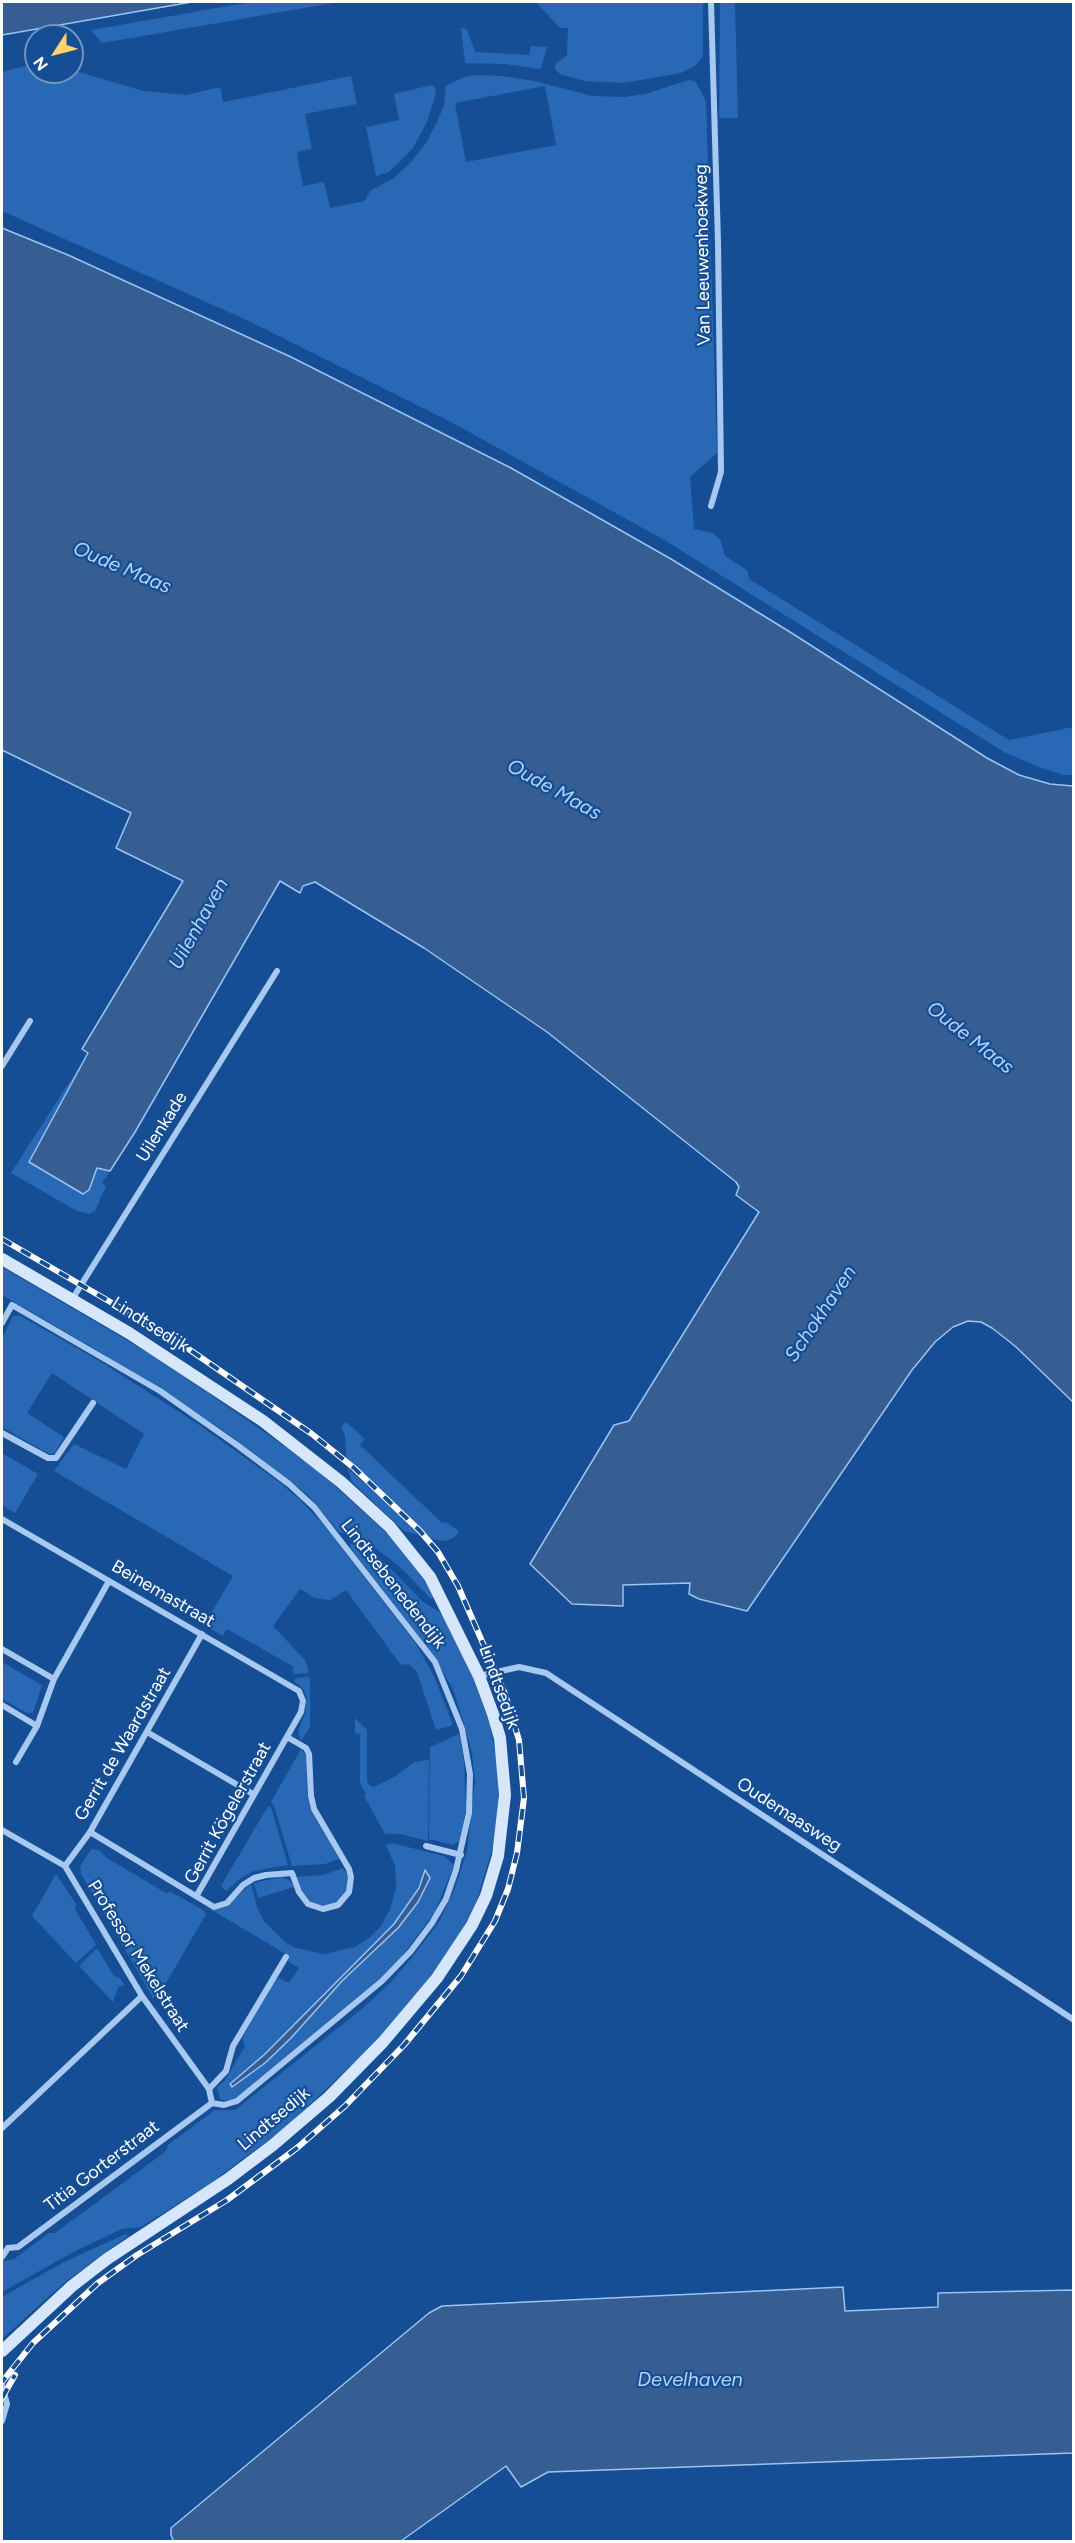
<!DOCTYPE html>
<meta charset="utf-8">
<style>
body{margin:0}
#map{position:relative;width:1075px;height:2543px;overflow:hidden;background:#164e95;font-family:Figtree,sans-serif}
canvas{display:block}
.frame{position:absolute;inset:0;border:3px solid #fff;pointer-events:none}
.north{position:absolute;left:24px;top:24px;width:60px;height:60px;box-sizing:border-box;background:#164e95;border:2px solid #7395bf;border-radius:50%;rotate:234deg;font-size:16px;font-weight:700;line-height:24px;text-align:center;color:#fff}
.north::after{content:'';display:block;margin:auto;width:21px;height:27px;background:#ffd367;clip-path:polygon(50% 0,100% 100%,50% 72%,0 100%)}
</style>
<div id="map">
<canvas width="1075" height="2543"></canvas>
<div class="frame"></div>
<div class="north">N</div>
</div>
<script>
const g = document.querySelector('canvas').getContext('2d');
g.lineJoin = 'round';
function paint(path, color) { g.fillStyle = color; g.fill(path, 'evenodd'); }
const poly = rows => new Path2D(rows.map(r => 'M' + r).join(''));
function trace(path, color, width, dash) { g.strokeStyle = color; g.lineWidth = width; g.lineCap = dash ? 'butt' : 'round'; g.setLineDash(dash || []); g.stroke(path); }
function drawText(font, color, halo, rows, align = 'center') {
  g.font = font + ' Figtree,sans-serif'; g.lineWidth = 4.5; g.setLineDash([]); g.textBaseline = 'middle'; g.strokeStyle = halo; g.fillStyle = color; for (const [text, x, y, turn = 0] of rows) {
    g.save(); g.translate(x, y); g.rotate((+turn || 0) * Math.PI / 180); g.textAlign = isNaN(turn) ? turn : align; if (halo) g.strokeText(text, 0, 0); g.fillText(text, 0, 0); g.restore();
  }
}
const green = poly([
 [251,2,339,2,102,43,91,30],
 [536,2,703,2,703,56,695,66,681,73,624,83,584,81,560,74,555,69,555,64,567,55,568,28,560,28],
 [720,2,735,2,738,118,719,118],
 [461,28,467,29,475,52,529,55,531,46,547,47,541,69,505,64,465,63],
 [36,63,36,72,72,72,72,70,143,91,187,95,220,87,223,102,351,76,357,104,305,114,312,149,299,151,297,154,303,186,324,182,330,208,365,201,370,191,394,178,411,162,426,143,436,124,444,106,446,86,464,77,477,75,502,76,534,81,592,96,625,97,645,94,689,80,695,81,706,101,717,453,690,477,694,529,713,533,720,539,725,556,747,570,749,579,1009,740,1073,727,1073,775,1064,775,1039,767,1004,752,666,541,453,423,251,322,2,211,2,72],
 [545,86,556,145,466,162,455,103],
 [432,85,436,89,434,101,426,124,413,148,389,172,376,176,366,127,399,120,394,94],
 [88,1053,29,1162,83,1194,89,1190,97,1168,110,1171,102,1183,106,1186,95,1211,89,1214,77,1211,11,1173],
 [2,1267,155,1357,269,1435,323,1475,392,1538,426,1582,434,1597,432,1599,429,1597,398,1565,375,1548,359,1539,339,1532,308,1495,223,1430,95,1349,2,1295],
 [19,1315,101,1362,201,1426,279,1482,300,1500,323,1524,416,1644,435,1678,453,1725,436,1730,417,1672,410,1665,400,1664,346,1590,330,1600,315,1598,300,1589,273,1626,304,1659,308,1667,308,1673,296,1674,292,1672,294,1667,227,1629,223,1636,204,1625,233,1576,54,1471,74,1444,126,1469,144,1434,52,1373,27,1413,64,1437,55,1453,49,1454,2,1427,2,1339,13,1316],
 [346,1422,365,1439,360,1445,442,1523,445,1522,459,1531,454,1538,444,1541,431,1539,346,1457,345,1435,341,1427],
 [2,1453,38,1474,15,1513,2,1505],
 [347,1468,379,1496,419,1535,404,1531,352,1482],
 [351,1543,380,1558,422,1601,441,1613,473,1676,490,1725,497,1764,499,1810,493,1846,474,1910,434,1973,381,2037,285,2128,209,2184,141,2227,122,2229,75,2251,2,2292,3,2261,14,2259,49,2233,55,2233,165,2152,169,2144,215,2110,235,2110,363,2008,391,1982,414,1955,439,1922,455,1888,467,1851,475,1781,472,1753,463,1721,453,1689,433,1655,350,1547],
 [2,1662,42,1685,33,1713,27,1713,2,1699],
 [308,1677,310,1678,310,1727,301,1741,298,1731,305,1714,307,1699,304,1690,294,1681,296,1678],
 [355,1718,367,1730,367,1781,369,1785,374,1787,396,1776,414,1762,429,1760,428,1841,400,1834,385,1834,364,1796,366,1794,360,1783,360,1734,355,1733],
 [459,1734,464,1761,466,1808,461,1840,453,1845,429,1839,430,1747],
 [301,1749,306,1755,307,1794,310,1808,339,1859,325,1864,292,1866,274,1806,271,1802],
 [268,1806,271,1807,288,1865,254,1871,241,1878,226,1891,221,1886],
 [392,1843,444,1856,454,1865,435,1912,402,1956,383,1976,235,2099,225,2101,220,2099,217,2087,224,2082,245,2046,242,2038,276,1979,279,1978,289,1983,299,1968,288,1961,289,1956,210,1909,225,1907,251,1884,257,1907,264,1921,285,1942,296,1948,324,1954,355,1947,370,1937,381,1926,390,1909,396,1888,395,1866,386,1845],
 [426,1871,430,1878,418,1902,398,1928,342,1981,265,2063,232,2087,230,2084,265,2054,394,1924,411,1901],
 [91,1849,99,1850,107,1858,166,1893,171,1892,203,1910,206,1914,161,1992,153,1998,81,1874,80,1867],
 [343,1868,348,1876,348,1887,338,1901,330,1905,323,1906,311,1902,303,1893,296,1877,323,1875],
 [56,1874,76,1904,75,1909,96,1945,76,1963,32,1916],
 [282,1877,290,1881,294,1887,258,1898,254,1883],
 [97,1948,114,1976,120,1978,125,1986,119,1986,113,2002,79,1966],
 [126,2234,128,2236,65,2282,2,2339,2,2297,64,2262]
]);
const water = poly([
 [2,2,192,2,2,35,2,2],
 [2,228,68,255,291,357,511,468,671,559,790,632,987,758,1019,775,1050,784,1073,786,1073,1402,1015,1346,992,1328,981,1322,968,1321,953,1327,935,1342,912,1370,747,1611,699,1599,689,1594,690,1583,623,1585,623,1606,572,1604,530,1564,614,1425,629,1421,759,1212,736,1195,739,1187,736,1182,547,1032,424,948,315,882,303,886,300,893,280,881,135,1132,110,1171,97,1168,89,1190,83,1194,29,1162,88,1053,82,1049,183,881,116,848,131,813,2,750,2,228],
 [425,1870,430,1878,418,1902,398,1928,342,1981,291,2038,265,2063,232,2087,230,2084,265,2054,394,1924,419,1888,425,1870],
 [843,2287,845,2311,938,2307,938,2293,1073,2290,1073,2453,548,2472,521,2487,506,2466,401,2541,174,2542,171,2535,171,2528,429,2313,442,2306,843,2287]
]);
const minor = poly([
 [711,2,718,242,721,472,711,506],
 [2,1066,30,1021],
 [73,1298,277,971],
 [2,1323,12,1305,160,1391,237,1445,289,1484,314,1507,435,1662,462,1729,470,1774,469,1813,456,1870,446,1899,432,1923,411,1951,382,1981,237,2101,224,2105,212,2103],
 [2,1433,48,1458,56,1458,93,1403],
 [2,1519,299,1691,303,1701,301,1712,197,1895],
 [2,1649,54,1679],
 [479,1676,519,1667,546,1673,1074,2020],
 [2,1705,37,1726],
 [147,1732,253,1794],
 [16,1762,37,1726,54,1679,109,1581],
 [2,1830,65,1866],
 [90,1832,214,1907,227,1903,243,1885,254,1878,266,1875,292,1873,299,1892,308,1904,323,1909,338,1905,349,1892,351,1877,349,1869,314,1809,311,1796,309,1754,306,1748,287,1737],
 [426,1846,461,1855],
 [65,1866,142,1996,209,2089,212,2103],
 [65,1866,90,1832,202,1634],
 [209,2089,226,2071,233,2046,286,1957],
 [2,2128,142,1996],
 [8,2248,18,2247,212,2103],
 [2,2257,8,2248],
 [2,2385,7,2404,2,2421]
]);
const secondary = poly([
 [2,1259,129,1333,263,1421,341,1482,390,1527,430,1577,479,1676,493,1714,500,1738,505,1795,498,1856,486,1896,472,1925,437,1978,383,2042,329,2097,273,2145,228,2179,107,2259,72,2286,2,2351]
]);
const rail = poly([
 [2,1239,174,1339,312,1434,354,1468,420,1531,438,1552,458,1586,505,1694,519,1740,524,1798,517,1853,508,1889,495,1921,461,1976,404,2045,345,2106,297,2148,227,2200,137,2255,98,2283,33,2343,2,2382],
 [2,2398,15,2375]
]);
const streetNames = [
 ["Van Leeuwenhoekweg",703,255,-91],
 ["Uilenkade",162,1127,-58],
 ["Lindtsedijk",150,1325,32],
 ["Lindtsebenedendijk",393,1584,52],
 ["Beinemastraat",163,1594,30],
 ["Lindtsedijk",499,1687,70],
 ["Gerrit de Waardstraat",123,1744,-60],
 ["Gerrit Kögelerstraat",228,1813,-61],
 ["Oudemaasweg",789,1815,33],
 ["Professor Mekelstraat",138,1956,58],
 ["Lindtsedijk",274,2119,-40],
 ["Titia Gorterstraat",102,2166,-37]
];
const waterNames = [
 ["Oude Maas",122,568,23],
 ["Oude Maas",554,790,29],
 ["Uilenhaven",199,924,-61],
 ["Oude Maas",970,1038,38],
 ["Schokhaven",821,1314,-56],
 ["Develhaven",690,2380]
];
paint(green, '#2968b4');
paint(water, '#365e92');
trace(water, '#9ac4f4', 1.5);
trace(minor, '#a7c9f1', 6);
trace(secondary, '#d6e6fc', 12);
trace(rail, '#fff', 6);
trace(rail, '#164e95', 4, [11]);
drawText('18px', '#fff', '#164e95', streetNames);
drawText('italic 20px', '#b3d3f8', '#164e95', waterNames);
</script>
